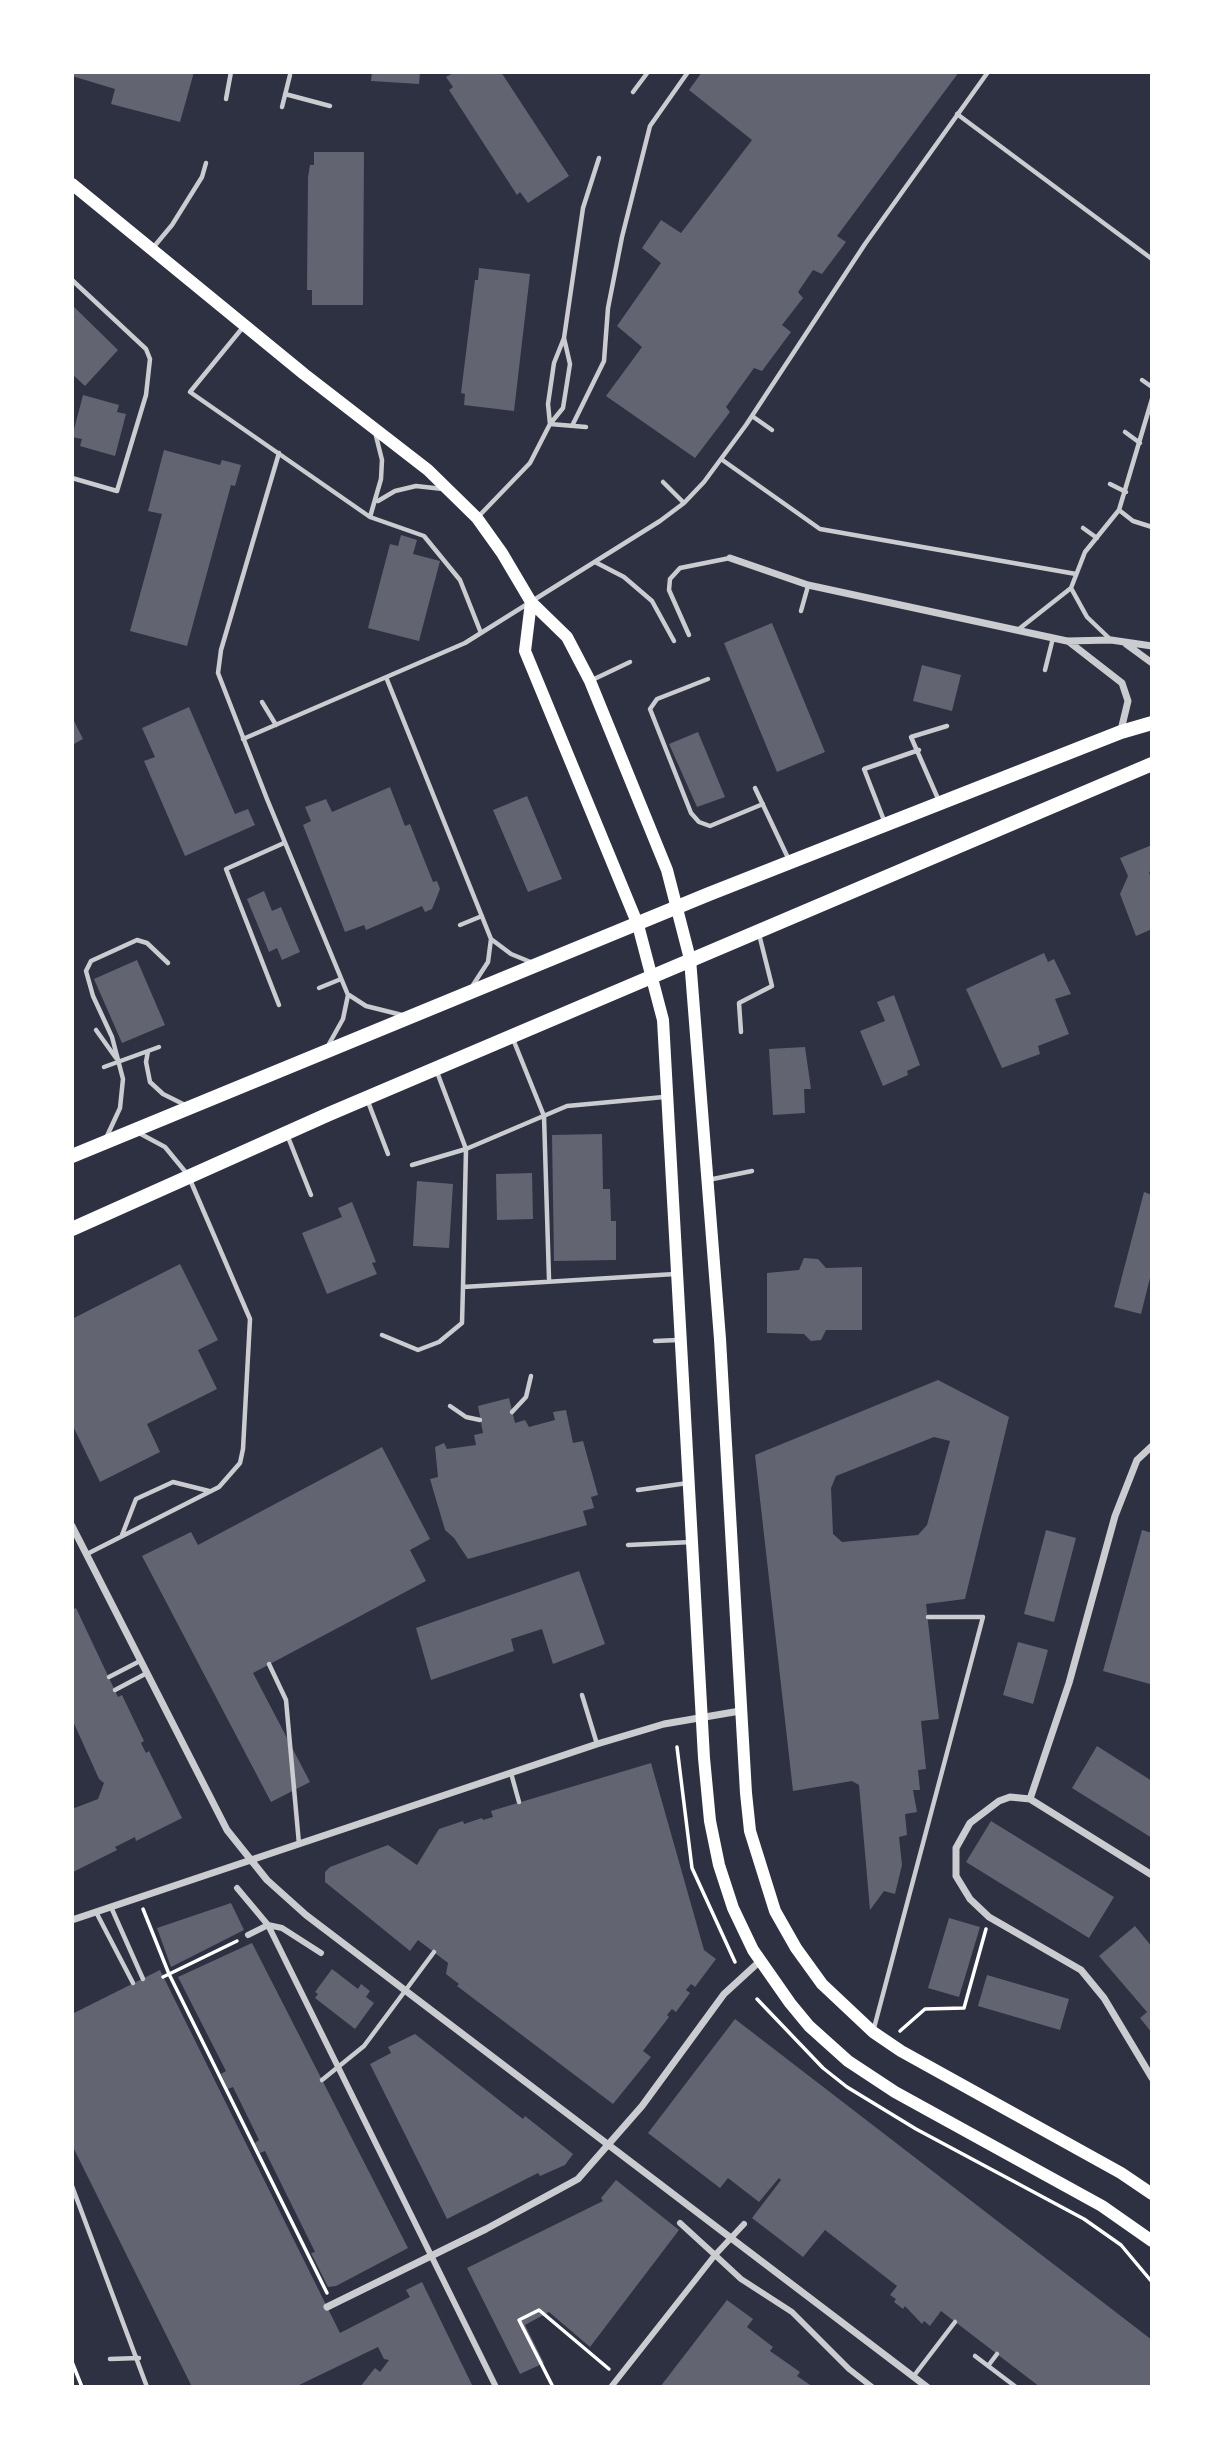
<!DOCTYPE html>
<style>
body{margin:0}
#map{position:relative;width:1224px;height:2459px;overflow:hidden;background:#2d3142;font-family:Figtree,sans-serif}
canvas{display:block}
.frame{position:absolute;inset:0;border:74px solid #fff;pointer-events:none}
</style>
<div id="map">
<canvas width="1224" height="2459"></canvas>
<div class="frame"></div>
</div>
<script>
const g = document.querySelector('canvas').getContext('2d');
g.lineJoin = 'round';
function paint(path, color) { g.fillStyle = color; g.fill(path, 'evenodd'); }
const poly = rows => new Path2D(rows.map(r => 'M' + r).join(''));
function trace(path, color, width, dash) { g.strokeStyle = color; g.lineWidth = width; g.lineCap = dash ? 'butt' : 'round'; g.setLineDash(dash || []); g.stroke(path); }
const building = poly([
 [72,72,194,72,180,122,111,104,115,89,72,76],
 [372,72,420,72,419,84,371,81],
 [455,72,501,72,569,176,528,203,520,192,517,195,449,90,453,87,446,77],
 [702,72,959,72,837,236,846,242,822,274,813,270,798,292,803,298,782,325,791,332,762,371,754,368,726,407,730,412,695,458,606,396,642,347,617,326,661,263,642,248,661,220,681,233,752,140,689,90],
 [314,152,364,152,363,305,312,305,312,290,307,290,308,177,310,165,314,165],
 [479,268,530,274,514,411,464,405,465,394,461,393,475,280,478,280],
 [72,305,118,350,85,386,72,374],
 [83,395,119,405,117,412,126,414,115,456,80,446,82,439,72,437],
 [164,450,220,465,222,460,241,465,235,486,231,485,187,646,130,631,162,514,148,511],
 [401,535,417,540,413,554,440,561,419,641,368,628,390,544,398,546],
 [772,623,825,752,777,772,724,643],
 [922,665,961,675,952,711,913,701],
 [189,707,235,814,248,809,255,825,185,856,144,761,155,757,142,728],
 [72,717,83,739,72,745],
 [698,732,725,797,697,807,669,744],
 [390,787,405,826,410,824,433,882,437,881,440,889,432,909,425,912,422,906,366,930,364,925,345,932,303,825,311,821,305,807,326,799,332,812],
 [527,796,562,879,528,892,493,810],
 [1152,845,1152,871,1149,872,1152,881,1152,929,1136,936,1120,894,1128,876,1120,858],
 [264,891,272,911,281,907,300,952,282,960,277,948,269,952,247,899],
 [1044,953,1048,962,1054,959,1071,994,1055,999,1069,1034,1038,1046,1040,1054,1002,1068,966,989],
 [137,960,165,1025,122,1043,94,979],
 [894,995,920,1065,907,1071,908,1075,883,1086,860,1031,885,1021,877,1002],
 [805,1047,811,1089,804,1089,805,1113,773,1115,769,1049],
 [602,1134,603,1189,610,1189,611,1221,616,1221,616,1260,554,1261,552,1135],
 [532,1173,533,1219,497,1220,496,1174],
 [417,1181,453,1184,449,1248,413,1246],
 [1144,1192,1152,1195,1152,1270,1141,1314,1114,1307],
 [352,1202,376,1262,372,1263,377,1274,327,1294,302,1233,342,1217,338,1208],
 [804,1258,818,1259,826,1268,862,1267,862,1330,826,1330,821,1340,811,1341,804,1334,767,1333,767,1273,799,1270],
 [180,1264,218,1340,198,1350,217,1389,147,1424,160,1452,100,1482,72,1424,72,1319],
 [938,1380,1009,1417,965,1599,926,1604,939,1719,921,1721,926,1769,918,1770,920,1790,913,1790,917,1812,905,1814,907,1835,899,1837,902,1865,895,1894,884,1891,870,1910,859,1785,852,1781,793,1791,755,1455],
 [934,1437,950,1441,927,1525,918,1535,842,1542,833,1534,831,1488,836,1476],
 [509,1398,515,1423,525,1420,529,1427,555,1420,553,1412,566,1410,573,1443,583,1441,598,1495,591,1497,594,1508,583,1511,587,1525,468,1559,454,1538,445,1530,430,1479,438,1477,435,1447,444,1443,447,1449,476,1445,474,1435,483,1433,478,1406],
 [382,1447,430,1539,410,1550,426,1581,253,1673,310,1782,271,1802,142,1556,191,1532,198,1545],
 [1046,1530,1076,1538,1054,1622,1024,1614],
 [1142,1530,1152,1533,1152,1674,1150,1684,1103,1671],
 [579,1571,605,1644,553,1664,542,1629,511,1639,514,1651,431,1680,416,1628],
 [76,1608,118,1697,122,1695,144,1741,141,1743,146,1753,149,1751,182,1818,136,1841,135,1837,115,1847,117,1850,73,1872,72,1809,98,1799,104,1783,99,1779,72,1719,72,1610],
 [1018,1642,1048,1650,1033,1704,1003,1695],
 [1097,1746,1152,1781,1152,1838,1072,1788],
 [651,1763,704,1950,716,1959,695,1987,691,1984,686,1990,690,1993,676,2012,672,2009,667,2015,669,2017,643,2051,651,2057,613,2104,457,1986,459,1984,446,1974,448,1963,418,1940,410,1951,325,1882,325,1872,330,1867,388,1845,417,1865,439,1829,463,1821,464,1824,482,1818,483,1820,493,1817,491,1811],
 [991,1821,1114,1897,1089,1938,966,1862],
 [231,1903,244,1930,171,1967,157,1928],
 [949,1918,980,1927,959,1997,928,1988],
 [1135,1926,1152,1947,1152,2033,1140,2018,1147,2012,1099,1956],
 [252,1943,408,2248,336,2286,328,2287,311,2253,315,2252,265,2151,260,2153,255,2143,259,2140,233,2087,228,2089,221,2074,226,2071,178,1977],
 [332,1969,358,1989,361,1984,370,1991,366,1997,374,2003,355,2029,315,1998,318,1994,315,1992],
 [160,1970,340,2333,410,2297,406,2290,422,2282,473,2387,360,2387,375,2368,380,2372,389,2360,384,2359,378,2347,295,2387,192,2387,72,2145,72,2014],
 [987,1975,1069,1999,1060,2030,978,2006],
 [735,2019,1152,2340,1152,2387,1040,2387,941,2311,930,2326,924,2321,922,2324,905,2306,903,2309,894,2302,896,2299,890,2295,897,2286,825,2230,803,2257,752,2218,781,2180,779,2178,759,2202,728,2178,720,2188,648,2133],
 [415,2034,523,2119,525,2116,573,2154,565,2165,540,2176,538,2173,447,2219,370,2064,391,2053,388,2047],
 [616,2180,679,2230,590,2347,549,2312,525,2325,544,2363,520,2374,467,2268,603,2201,601,2198],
 [727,2300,753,2319,747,2327,773,2347,770,2351,800,2372,797,2376,813,2387,660,2387]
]);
const path = poly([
 [677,1747,692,1868,735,1962],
 [143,1909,169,1974,327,2293],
 [163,1977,237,1941],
 [757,1999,823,2068,847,2087,916,2129,1084,2219,1121,2245,1152,2282],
 [900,2031,925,2009,964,2008,986,1929],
 [72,2362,82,2387],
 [553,2387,519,2320,539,2310,609,2369]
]);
const service = poly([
 [633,92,648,72],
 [285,94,330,106],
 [226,99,231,72],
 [282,107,290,75],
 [957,114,1152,259],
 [152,249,172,225,202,177,206,163],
 [72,280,146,349,150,359,146,395,117,491,72,478],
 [244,326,190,392,370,517,424,536,460,580,481,633],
 [1142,380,1152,387],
 [752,416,772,430],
 [550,424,548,404,554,363,564,338,583,208,599,158],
 [550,424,586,427],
 [572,426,604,361,608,308,622,237,650,126,688,72],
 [1125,432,1140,443],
 [279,453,221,650,218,673,267,799,348,995,343,1019,329,1044],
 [721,459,820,529,1076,574],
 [663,482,684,503],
 [1110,484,1126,492],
 [378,501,395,491,416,486,443,489],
 [1119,510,1133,521,1152,527],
 [370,517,381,479,382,460,376,436],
 [477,518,530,463,550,424,563,408,570,364,564,338],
 [1083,528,1097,538],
 [595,562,624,577,652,601,674,641],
 [1071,588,1087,617,1111,640],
 [801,611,808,586],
 [1019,629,1071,588,1085,552,1119,510,1152,399],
 [689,635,669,590,670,579,680,568,730,558],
 [1045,670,1053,638],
 [386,677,491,939,511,954,533,963],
 [708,679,657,699,650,709,691,813,699,822,710,826,763,804],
 [590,681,630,662],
 [262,702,276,725],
 [243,739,465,643,660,521,684,503,704,482,746,425,865,244,988,72],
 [755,788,789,860],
 [939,801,911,737,947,726],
 [885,823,864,769,919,750],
 [460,925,482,916],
 [473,985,488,962,491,939],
 [319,988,341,979],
 [349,995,366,1006,402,1015],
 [279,1005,226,869,284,843],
 [96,1030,116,1058],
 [741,1032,739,1003,772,986,759,934],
 [513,1039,544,1116,549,1279],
 [148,1051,146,1062,150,1082,163,1094,185,1105],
 [104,1067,159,1047],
 [437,1072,466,1149,463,1287,675,1274],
 [367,1099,388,1154],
 [107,1136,120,1108,123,1079,112,1037,93,996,86,971,91,961,137,940,147,943,168,963],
 [288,1137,311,1195],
 [412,1165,466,1149,567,1106,664,1097],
 [708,1180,752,1171],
 [382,1335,418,1350,439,1342,462,1323,463,1287],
 [655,1341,678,1340],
 [450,1406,466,1417,480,1420],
 [512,1412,526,1397,531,1376],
 [638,1490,688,1483],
 [122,1535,136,1499,173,1482,209,1491],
 [628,1545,692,1542],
 [87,1554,219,1487,240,1463,243,1449,250,1319,188,1175,165,1147,139,1133],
 [269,1664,286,1700,299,1844],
 [109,1677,140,1661],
 [115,1690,147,1673],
 [582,1695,597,1744],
 [511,1773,519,1802],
 [111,1907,143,1979],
 [96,1912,133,1983],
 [874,2028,983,1617,928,1617],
 [322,2080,364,2046,434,1952],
 [72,2186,147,2387],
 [975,2356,1016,2387],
 [110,2359,139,2358],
 [988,2366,997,2354],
 [913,2377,955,2322]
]);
const pedestrian = poly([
 [237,1888,268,1925,282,1928,321,1953],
 [248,1935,268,1925,496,2387],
 [680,2223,715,2255,744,2224],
 [611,2387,715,2255,741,2279,792,2312,849,2369,872,2387]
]);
const minor = poly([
 [730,558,808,585,1067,641,1111,640,1152,646],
 [1068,641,1122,683,1128,701,1121,730],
 [1126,644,1152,663],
 [1152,1446,1137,1460,1115,1516,1069,1683,1030,1799,1152,1875],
 [72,1526,227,1830,267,1880,306,1915,927,2387],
 [1030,1799,1010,1797,999,1801,970,1823,956,1848,956,1876,970,1899,989,1917,1081,1970,1104,1998,1152,2078],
 [72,1920,597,1744,664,1724,740,1711],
 [327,2307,486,2229,578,2179,642,2106,724,1994,760,1961]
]);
const secondary = poly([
 [72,184,304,374,428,470,477,518,502,553,531,602,567,637,590,681,667,870,690,959,720,1339,746,1793,750,1831,775,1911,796,1948,822,1984,873,2032,901,2051,1121,2173,1152,2194],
 [531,602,525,651,638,925,663,1020,704,1758,710,1821,719,1865,733,1908,753,1950,790,2003,809,2026,848,2061,895,2092,1102,2206,1152,2241]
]);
const primary = poly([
 [72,1156,709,894,1121,732,1152,723],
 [72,1229,329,1114,1152,764]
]);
paint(building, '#626471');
trace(path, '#fff', 3.5);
trace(service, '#caccd0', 4.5);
trace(pedestrian, '#caccd0', 6);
trace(minor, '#caccd0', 7);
trace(secondary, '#fff', 12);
trace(primary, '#fff', 14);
</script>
